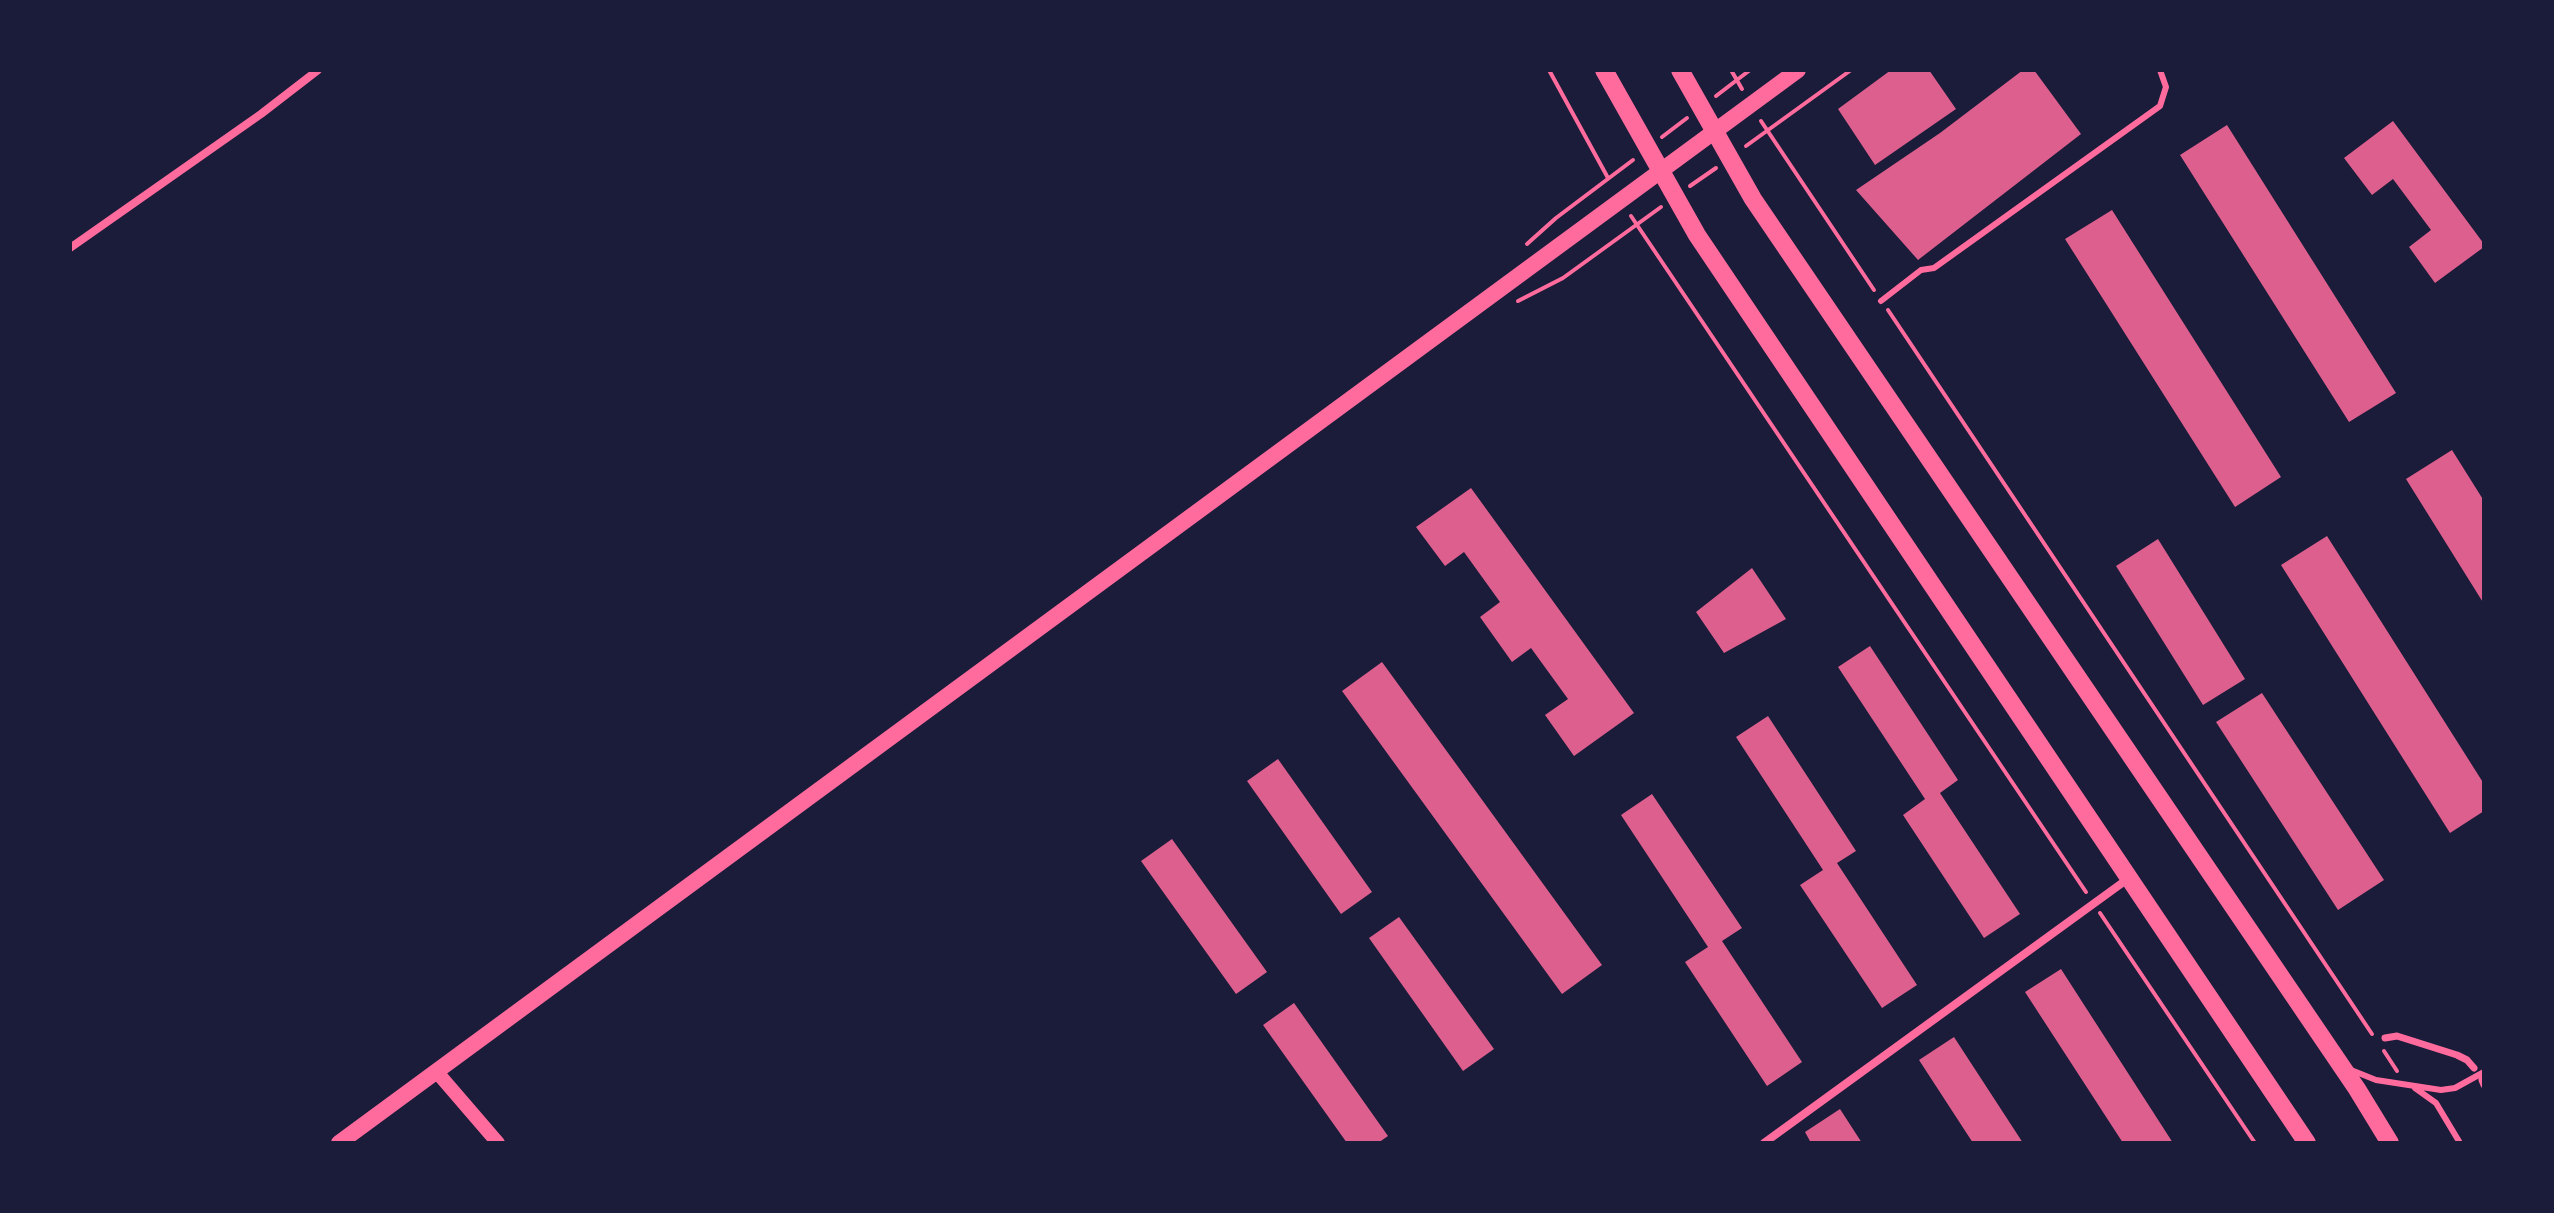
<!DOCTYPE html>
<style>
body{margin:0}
#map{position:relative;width:2554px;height:1213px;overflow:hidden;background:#1b1b3a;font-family:Roboto,sans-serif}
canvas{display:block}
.frame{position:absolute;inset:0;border:72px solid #1b1b3a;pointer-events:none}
</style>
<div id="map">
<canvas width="2554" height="1213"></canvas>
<div class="frame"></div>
</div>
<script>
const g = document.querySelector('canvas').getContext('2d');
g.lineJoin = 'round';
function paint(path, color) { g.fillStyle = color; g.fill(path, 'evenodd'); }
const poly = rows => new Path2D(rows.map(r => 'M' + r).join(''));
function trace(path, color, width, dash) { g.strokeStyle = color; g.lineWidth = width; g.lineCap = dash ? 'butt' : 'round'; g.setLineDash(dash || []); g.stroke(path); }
const building = poly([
 [1891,70,1929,70,1956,109,1875,165,1838,109],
 [2023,70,2034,70,2081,134,1918,260,1856,190,1940,133],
 [2393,121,2484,244,2484,247,2435,283,2409,247,2431,230,2393,179,2372,195,2344,158],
 [2227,125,2396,393,2349,422,2180,155],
 [2112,210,2281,477,2235,507,2065,239],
 [2452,450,2484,501,2484,604,2406,479],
 [1471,488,1634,713,1574,756,1545,715,1568,699,1531,648,1512,662,1480,617,1500,602,1464,552,1445,566,1416,527],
 [2327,536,2484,784,2484,811,2450,833,2281,565],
 [2158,539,2245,679,2203,705,2116,566],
 [1752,568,1786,619,1724,653,1696,612],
 [1870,646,1958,780,1940,793,2020,914,1984,938,1903,815,1925,799,1838,667],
 [1382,662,1602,965,1562,994,1342,691],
 [2262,693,2384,880,2338,910,2216,722],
 [1768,716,1856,851,1837,863,1917,985,1882,1008,1800,885,1823,870,1736,737],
 [1278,759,1372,892,1341,914,1247,781],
 [1652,794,1742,928,1722,941,1802,1062,1767,1086,1685,962,1708,947,1621,815],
 [1172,839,1267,972,1236,994,1141,861],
 [1399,917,1494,1049,1463,1071,1369,938],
 [2061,969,2173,1143,2123,1143,2025,992],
 [1294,1003,1388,1136,1378,1143,1347,1143,1263,1025],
 [1954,1037,2023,1143,1973,1143,1919,1060],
 [1840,1109,1862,1143,1811,1143,1805,1132]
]);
const path = poly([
 [1549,70,1608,178],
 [1731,70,1742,89],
 [1716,96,1750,70],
 [1761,121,1874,290],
 [1662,137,1687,118],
 [1746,146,1851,70],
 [1690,186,1716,168],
 [1631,216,2086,892],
 [1527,244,1556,218,1633,160],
 [1518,301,1563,278,1661,207],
 [1888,310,2372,1034],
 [2100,913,2255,1143],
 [2384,1051,2397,1071]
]);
const service = poly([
 [1881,301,1921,270,1934,268,2160,106,2166,87,2160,70],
 [2351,1070,2376,1080,2441,1090,2455,1088,2484,1072],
 [2415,1088,2436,1103,2460,1143]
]);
const pedestrian = poly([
 [2385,1038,2397,1036,2457,1055,2467,1060,2474,1068],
 [2482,1080,2484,1085]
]);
const minor = poly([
 [70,248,261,114,318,70],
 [1764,1143,2129,878]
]);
const tertiary = poly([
 [436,1071,498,1143]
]);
const secondary = poly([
 [339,1143,1798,70]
]);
const primary = poly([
 [1604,70,1697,235,2307,1143],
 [1680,70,1753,199,2357,1089,2390,1143]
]);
paint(building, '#dd5f8e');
trace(path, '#ff6b9d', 4);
trace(service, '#ff6b9d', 6);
trace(pedestrian, '#ff6b9d', 7);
trace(minor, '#ff6b9d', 8);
trace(tertiary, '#ff6b9d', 14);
trace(secondary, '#ff6b9d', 16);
trace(primary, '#ff6b9d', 18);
</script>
